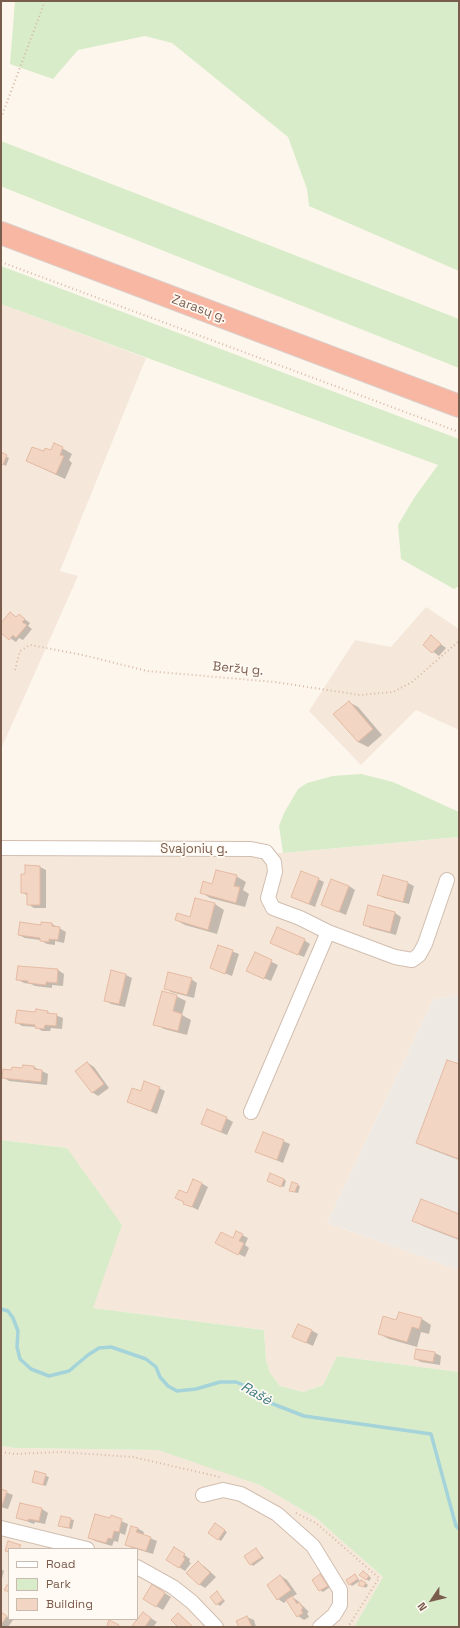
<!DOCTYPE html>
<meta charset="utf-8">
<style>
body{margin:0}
#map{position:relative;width:460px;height:1628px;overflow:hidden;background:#fdf6ec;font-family:"Space Grotesk",sans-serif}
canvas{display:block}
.frame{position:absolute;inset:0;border:2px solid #7a5c4d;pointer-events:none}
.legend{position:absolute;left:8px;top:1548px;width:130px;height:72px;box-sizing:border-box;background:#fffaf3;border:1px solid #cabbb1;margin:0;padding:5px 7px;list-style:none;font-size:12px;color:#7a5c4d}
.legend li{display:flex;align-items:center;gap:8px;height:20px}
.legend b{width:20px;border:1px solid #cabbb1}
.north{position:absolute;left:412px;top:1580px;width:40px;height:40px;-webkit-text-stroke:3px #fffaf3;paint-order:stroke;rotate:235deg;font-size:11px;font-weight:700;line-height:16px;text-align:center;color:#7a5c4d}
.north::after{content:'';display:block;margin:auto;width:14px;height:18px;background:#7a5c4d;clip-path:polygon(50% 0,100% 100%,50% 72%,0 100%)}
</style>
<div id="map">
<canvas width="460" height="1628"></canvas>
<div class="frame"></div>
<ul class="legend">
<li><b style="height:5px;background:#fff"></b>Road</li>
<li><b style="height:11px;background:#d8ecc9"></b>Park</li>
<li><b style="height:11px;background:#f3d5c3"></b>Building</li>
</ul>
<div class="north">N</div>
</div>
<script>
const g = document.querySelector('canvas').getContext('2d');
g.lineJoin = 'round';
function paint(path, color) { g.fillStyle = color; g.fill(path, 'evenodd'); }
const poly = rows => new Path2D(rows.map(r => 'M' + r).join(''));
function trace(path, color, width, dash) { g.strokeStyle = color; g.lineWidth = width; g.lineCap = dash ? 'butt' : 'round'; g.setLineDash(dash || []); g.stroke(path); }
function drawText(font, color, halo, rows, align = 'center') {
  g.font = font + ' "Space Grotesk",sans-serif'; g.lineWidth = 3.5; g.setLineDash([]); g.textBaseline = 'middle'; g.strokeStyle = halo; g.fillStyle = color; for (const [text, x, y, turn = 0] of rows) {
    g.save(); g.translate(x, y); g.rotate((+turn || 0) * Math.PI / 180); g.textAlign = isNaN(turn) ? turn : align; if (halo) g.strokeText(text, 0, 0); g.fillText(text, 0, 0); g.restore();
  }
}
const residential = poly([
 [1,304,146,358,60,571,78,576,1,749],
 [426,607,459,629,459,730,416,710,361,765,309,711,355,640,391,647],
 [459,837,459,994,433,1000,327,1223,459,1270,459,1372,337,1356,323,1385,303,1392,280,1386,270,1373,266,1360,264,1330,93,1308,67,1148,1,1140,1,855,283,853],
 [1,1446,15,1448,158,1450,211,1467,260,1485,316,1518,383,1577,354,1627,1,1627],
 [9,1549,137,1549,137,1619,9,1619]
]);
const industrial = poly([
 [459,994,459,1270,327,1223,433,1000]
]);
const green = poly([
 [15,1,459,1,459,271,309,206,307,189,288,137,172,43,145,36,78,50,53,79,10,64],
 [1,141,459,319,459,368,5,188,1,186],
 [1,266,459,439,459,586,454,589,401,559,398,525,414,498,438,465,1,304],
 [361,774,393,782,459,812,459,837,283,853,279,826,284,813,298,789,307,783,333,776],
 [1,1140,67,1148,122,1225,93,1308,264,1330,266,1360,270,1373,280,1386,303,1392,323,1385,337,1356,459,1372,459,1627,354,1627,383,1577,316,1518,260,1485,158,1450,15,1448,1,1446]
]);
const shadow = poly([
 [62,448,72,454,69,460,72,463,65,479,27,461],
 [1,454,9,458,6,466,1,463],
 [10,613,17,617,19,615,30,623,28,626,32,629,23,640,19,638,16,642,1,632,1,624],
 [431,637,446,648,439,656,424,645],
 [349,702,358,707,382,735,368,747,358,742],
 [40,867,46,870,46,908,34,908,28,904,28,896,22,892,26,875],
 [236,876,246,882,243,890,249,894,245,907,210,898,201,892],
 [318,879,324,882,315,907,292,897],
 [408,883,414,886,409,904,384,898,378,894],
 [349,886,355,890,346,915,322,905],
 [195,899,215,904,224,910,217,934,185,925,176,920,190,918],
 [395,913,401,917,396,935,370,928,364,924],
 [52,924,66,932,64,943,55,941,55,945,47,944,40,940,25,938,19,935,41,926],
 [304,940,310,944,304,957,277,946],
 [218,946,239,954,232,976,211,968],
 [255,954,278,965,271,981,254,974],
 [18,967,58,970,64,974,63,986,52,985,52,988,35,986,31,984,24,983,17,979],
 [112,971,126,975,132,978,125,1007,111,1004,105,1000],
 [191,979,197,983,194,998,171,992,165,988],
 [176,996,186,1001,182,1015,191,1020,187,1035,164,1029,155,1024],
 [47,1012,63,1018,62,1029,51,1028,50,1031,42,1031,36,1027,22,1026,16,1022,36,1013],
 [88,1063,94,1067,109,1088,98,1096,92,1092],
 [459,1066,459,1160,430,1149,417,1142],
 [34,1067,48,1074,47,1085,9,1081,3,1077,12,1071],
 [159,1088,165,1091,157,1114,128,1102,141,1092],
 [226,1118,233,1122,227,1135,208,1127],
 [264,1133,290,1144,283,1163,257,1152],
 [284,1179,286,1181,284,1187,271,1182],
 [201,1183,208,1187,198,1210,184,1203,188,1194],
 [297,1185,300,1186,298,1193,293,1192],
 [459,1215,459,1240,423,1226,414,1220],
 [236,1232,248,1238,245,1245,249,1248,245,1257,222,1246,233,1239],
 [399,1313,422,1319,431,1325,429,1334,421,1332,417,1347,389,1339,379,1334,397,1321],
 [311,1330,318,1334,313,1346,300,1340],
 [435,1353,441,1356,440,1365,421,1362,415,1359],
 [36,1472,49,1477,46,1486,36,1483],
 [1,1490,13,1495,8,1509,1,1507],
 [21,1504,42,1509,48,1513,45,1524,35,1522,34,1524,18,1518],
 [61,1517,74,1520,72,1529,62,1527],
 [111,1517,128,1524,125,1535,120,1533,118,1542,114,1541,112,1546,95,1541,89,1537,110,1519],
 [218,1526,227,1532,221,1541,210,1533],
 [137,1528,144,1532,143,1535,157,1541,153,1554,133,1548,126,1545],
 [256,1549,264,1558,253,1566,251,1564],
 [180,1552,190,1559,189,1562,191,1563,185,1571,167,1559],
 [198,1563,204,1566,216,1577,205,1588,199,1584],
 [1,1569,4,1571,2,1578,1,1577],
 [366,1573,371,1578,369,1581,366,1579],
 [355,1575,360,1581,352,1586,350,1584],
 [281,1576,287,1580,297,1594,292,1597,298,1601,309,1612,307,1613,309,1617,304,1620,298,1616,287,1600,284,1603,278,1599],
 [320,1576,323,1577,330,1587,323,1592,320,1590],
 [362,1581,368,1585,366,1588,360,1584],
 [153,1586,171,1597,163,1610,144,1599],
 [217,1593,225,1601,220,1606,217,1604],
 [1,1613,13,1620,8,1627,1,1627],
 [149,1617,157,1622,153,1627,134,1627],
 [247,1617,254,1620,256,1627,240,1627]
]);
const stream = poly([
 [1,1309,8,1311,13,1318,18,1331,17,1347,20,1359,31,1369,49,1376,69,1371,88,1355,99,1348,111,1347,146,1359,156,1367,160,1377,168,1386,177,1391,196,1389,220,1382,236,1382,251,1388,268,1402,304,1416,431,1434,456,1526,459,1529]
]);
const building = poly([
 [54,443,63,447,60,455,64,456,56,474,26,461,32,447,44,451,45,448,51,450,54,443],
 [1,452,7,455,3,465,1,464,1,452],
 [10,612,16,617,19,614,25,619,22,622,27,625,16,638,13,635,9,640,1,633,1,623,10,612],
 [431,635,441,644,432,653,423,645,431,635],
 [349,701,373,729,358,742,333,714,349,701],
 [25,865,40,866,40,905,27,905,27,893,21,893,21,874,25,874,25,865],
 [216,870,237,875,234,886,240,887,236,903,200,893,203,881,212,884,216,870],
 [301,871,319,878,309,904,291,897,301,871],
 [383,875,408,882,403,902,377,895,383,875],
 [331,879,349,886,339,912,321,905,331,879],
 [195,898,215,903,208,930,175,920,177,913,190,917,195,898],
 [368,905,395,912,390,932,363,925,368,905],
 [20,922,41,925,41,922,52,923,52,926,60,927,58,940,49,939,49,942,40,941,40,938,18,935,20,922],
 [277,927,305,939,298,955,270,943,277,927],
 [218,945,233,950,225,974,210,968,218,945],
 [255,952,272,960,264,979,246,971,255,952],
 [18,966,58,969,57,983,46,982,46,985,28,983,28,981,16,980,18,966],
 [111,970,126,974,119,1004,104,1001,111,970],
 [168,972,192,978,187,995,164,989,168,972],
 [162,991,177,995,173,1011,182,1014,178,1031,153,1025,162,991],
 [36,1009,48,1011,47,1013,57,1014,56,1026,45,1025,44,1029,35,1028,35,1025,15,1023,17,1010,35,1012,36,1009],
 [447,1060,459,1064,459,1159,416,1143,447,1060],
 [87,1062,104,1084,92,1093,75,1071,87,1062],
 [23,1065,34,1066,34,1069,42,1070,41,1082,2,1078,3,1069,11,1070,12,1067,22,1068,23,1065],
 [144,1081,160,1087,151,1111,127,1102,132,1088,141,1091,144,1081],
 [207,1109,227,1117,221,1132,201,1124,207,1109],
 [263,1132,284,1140,277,1160,255,1152,263,1132],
 [270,1173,284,1179,281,1187,267,1181,270,1173],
 [193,1179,202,1183,192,1207,183,1204,184,1202,175,1198,179,1190,187,1193,193,1179],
 [292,1182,298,1184,295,1192,289,1191,292,1182],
 [421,1199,459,1214,459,1239,412,1221,421,1199],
 [236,1231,243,1234,239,1241,244,1243,238,1255,215,1243,221,1232,233,1238,236,1231],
 [399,1312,422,1318,419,1329,412,1327,407,1342,378,1334,383,1316,396,1320,399,1312],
 [298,1324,312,1330,306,1343,292,1337,298,1324],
 [416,1349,435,1352,433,1362,414,1359,416,1349],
 [35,1471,46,1474,43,1485,32,1482,35,1471],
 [1,1489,7,1491,2,1506,1,1506,1,1489],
 [20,1503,42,1508,39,1521,29,1519,28,1521,16,1518,20,1503],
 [95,1514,110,1518,111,1515,122,1519,119,1532,114,1531,112,1539,108,1538,106,1543,88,1538,95,1514],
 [61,1516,71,1518,69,1528,58,1526,61,1516],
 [215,1523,225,1530,218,1540,208,1533,215,1523],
 [131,1526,138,1528,136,1532,151,1537,146,1551,125,1545,131,1526],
 [8,1541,21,1545,19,1549,9,1549,9,1552,5,1551,8,1541],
 [174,1547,185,1554,183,1557,185,1559,179,1568,166,1560,174,1547],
 [256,1548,262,1557,250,1565,244,1556,256,1548],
 [198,1561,210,1573,199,1585,186,1573,198,1561],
 [363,1571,369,1576,366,1580,359,1575,363,1571],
 [320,1574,328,1586,319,1591,312,1580,320,1574],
 [355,1574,358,1579,349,1585,346,1580,355,1574],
 [280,1575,291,1590,277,1600,267,1585,280,1575],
 [361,1580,366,1583,363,1587,358,1585,361,1580],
 [152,1584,165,1593,156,1607,143,1599,152,1584],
 [7,1585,9,1586,9,1592,4,1590,7,1585],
 [217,1591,223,1600,216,1605,210,1597,217,1591],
 [292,1596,297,1604,299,1602,303,1608,301,1610,303,1613,297,1617,286,1600,292,1596],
 [1,1612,7,1616,1,1625,1,1612],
 [143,1612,151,1618,145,1627,133,1627,132,1626,143,1612],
 [178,1613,192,1626,191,1627,178,1627,171,1620,178,1613],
 [247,1616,252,1627,239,1627,236,1621,247,1616],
 [109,1620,119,1625,118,1627,110,1627,107,1625,109,1620]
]);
const path = poly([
 [1,118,45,1],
 [1,262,459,432],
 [15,670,20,651,30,645,83,655,147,671,275,682,360,695,393,692,412,682,459,641],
 [1,1452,14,1454,61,1452,133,1457,220,1477],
 [296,1513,316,1523,379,1578,348,1627]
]);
const street = poly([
 [1,848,251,849,266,852,274,862,275,872,268,898,273,908,300,918,328,932,395,957,412,960,419,955,425,944,447,880],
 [251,1112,328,932],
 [203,1495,223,1490,241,1494,277,1514,313,1546,340,1590,340,1605,334,1615,320,1627],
 [1,1528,87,1549],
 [137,1567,173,1587,192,1602,216,1627]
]);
const highway = poly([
 [1,233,459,406]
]);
const streetNames = [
 ["Zarasų g.",199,309,20],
 ["Beržų g.",238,669,5],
 ["Svajonių g.",194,849]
];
const waterNames = [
 ["Rašė",256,1394,30]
];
paint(residential, '#f5e8da');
paint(industrial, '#efe9e4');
paint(green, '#d8ecc9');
paint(shadow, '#0003');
trace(stream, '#a5d3da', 3.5);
paint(building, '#f3d5c3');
trace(building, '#e6bba3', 1);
trace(street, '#d1beb0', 16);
trace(highway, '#dad1cd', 24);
trace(path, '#d9b8a5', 2, [1, 3]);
trace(street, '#fff', 14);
trace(highway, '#f7b7a3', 22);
drawText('13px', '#7a5c4d', '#fffaf3', streetNames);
drawText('italic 14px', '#437c86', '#fffaf3', waterNames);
</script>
